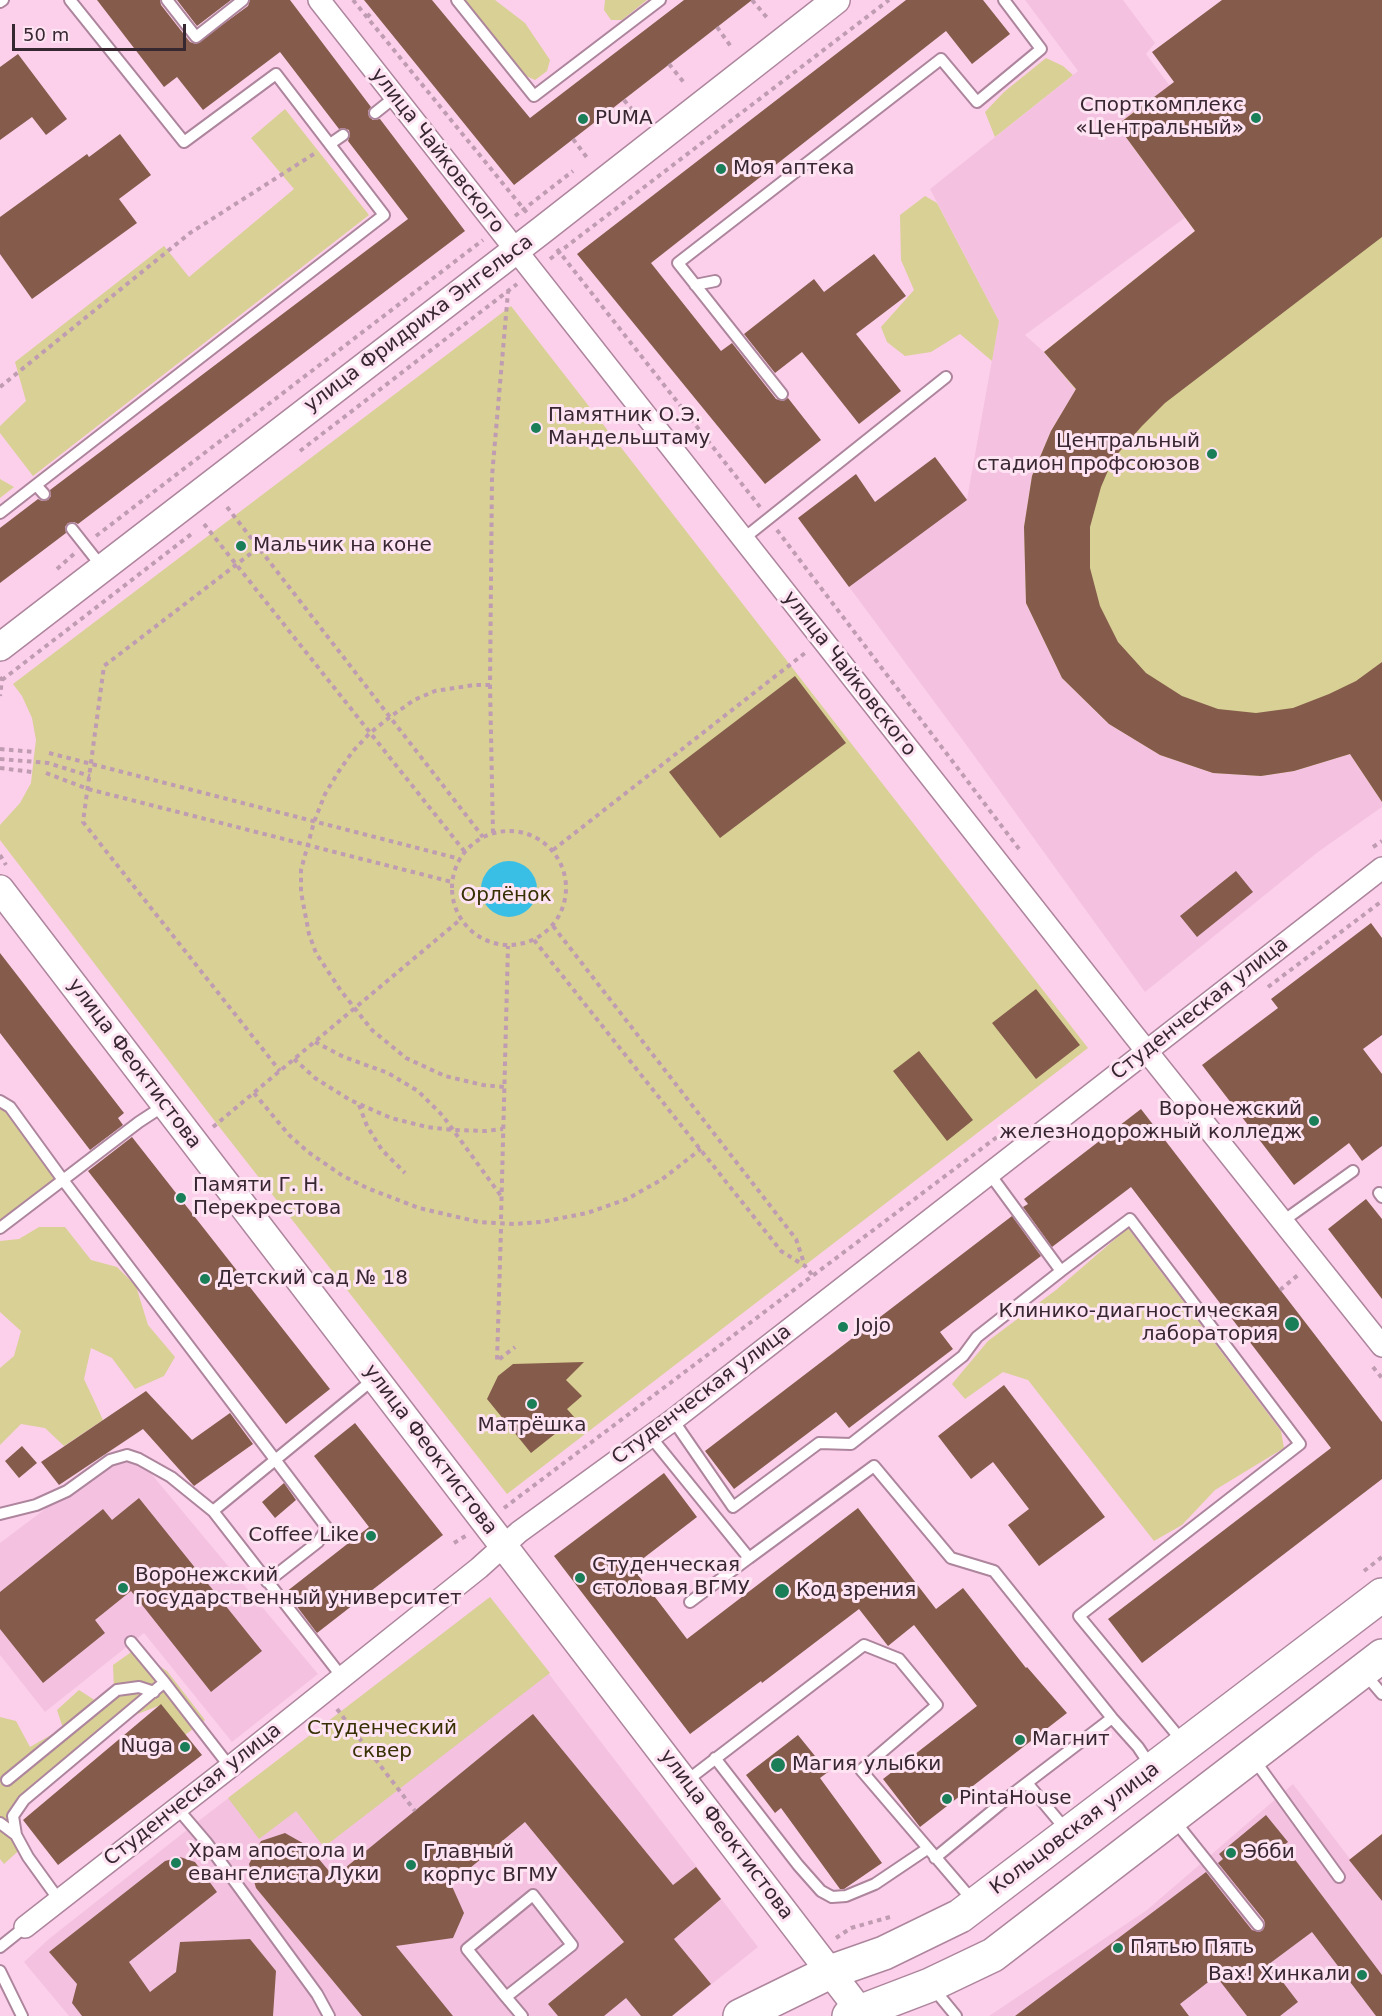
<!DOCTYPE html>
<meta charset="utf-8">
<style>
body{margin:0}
#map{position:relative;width:1382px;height:2016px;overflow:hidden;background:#fcd0ea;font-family:"DejaVu Sans",sans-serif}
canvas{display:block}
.scale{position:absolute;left:12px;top:24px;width:174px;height:27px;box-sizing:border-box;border:3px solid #372731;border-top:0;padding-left:8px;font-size:18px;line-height:21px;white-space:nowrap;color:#372731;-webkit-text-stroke:4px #fee3f3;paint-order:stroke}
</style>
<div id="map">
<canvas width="1382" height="2016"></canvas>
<div class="scale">50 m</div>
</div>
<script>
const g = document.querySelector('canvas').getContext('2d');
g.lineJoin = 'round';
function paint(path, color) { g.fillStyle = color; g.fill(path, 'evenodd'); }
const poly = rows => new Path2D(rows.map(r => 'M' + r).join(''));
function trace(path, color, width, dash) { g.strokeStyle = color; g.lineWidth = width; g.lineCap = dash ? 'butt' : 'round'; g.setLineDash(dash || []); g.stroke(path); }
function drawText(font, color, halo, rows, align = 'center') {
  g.font = font + ' "DejaVu Sans",sans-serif'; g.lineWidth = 6; g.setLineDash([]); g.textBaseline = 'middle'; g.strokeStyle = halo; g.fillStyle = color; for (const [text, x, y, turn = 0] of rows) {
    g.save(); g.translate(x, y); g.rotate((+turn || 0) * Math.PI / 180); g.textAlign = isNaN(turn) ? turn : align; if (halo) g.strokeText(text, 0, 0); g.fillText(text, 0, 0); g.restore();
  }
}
const built = poly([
 [1025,0,1123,0,1155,43,1146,54,1239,178,1025,335,1044,352,1076,389,1051,431,1350,754,1382,802,1382,807,1318,852,1145,992,970,750,798,518,834,491,854,517,935,457,967,499,999,321,930,189,1078,71],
 [139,1459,318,1674,232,1742,144,1633,45,1712,0,1655,0,1543,110,1460],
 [490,1597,758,1947,672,2016,69,2016,24,1962,50,1938,192,1826],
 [1293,1784,1382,1901,1382,2016,989,2016,1147,1910]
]);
const green = poly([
 [465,0,495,0,525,23,550,60,547,71,535,80,524,75],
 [605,0,647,0,622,20,611,20,604,10],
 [1046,58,1063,66,1073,75,995,137,985,112,1004,92],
 [1382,88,1382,802,1350,754,1294,771,1261,776,1213,773,1160,755,1109,724,1062,678,1026,603,1024,527,1032,476,1051,431,1076,390,1044,352,1195,231,1117,125,1151,99,1228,205],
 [285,109,369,215,33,476,0,433,0,426,26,401,15,362,164,246,189,277,294,189,251,138],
 [925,196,937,203,999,321,992,361,960,334,931,352,905,356,887,342,881,327,914,290,901,260,900,215],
 [511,306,1088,1048,507,1494,217,1124,0,840,0,825,20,803,31,783,34,756,36,740,32,718,22,696,13,684],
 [0,479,14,487,0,498],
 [0,1109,8,1112,55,1178,0,1222],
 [39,1227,65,1227,91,1260,117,1267,136,1286,148,1325,175,1357,164,1376,135,1389,112,1358,91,1348,84,1379,103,1420,64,1446,45,1428,21,1424,0,1445,0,1368,14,1356,21,1331,0,1312,0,1241,19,1239],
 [1128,1228,1281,1431,1284,1448,1215,1490,1182,1525,1154,1541,1028,1380,1003,1372,965,1399,952,1384,988,1341,1056,1290],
 [490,1597,550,1673,324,1847,296,1811,259,1839,228,1798],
 [137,1648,147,1658,167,1671,205,1720,185,1735,161,1705,132,1716,13,1816,26,1844,4,1864,0,1859,0,1717,16,1721,30,1747,63,1728,57,1710,79,1690,96,1701,114,1689,113,1665]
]);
const water = poly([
 '481 889a28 28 0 1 1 56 0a28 28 0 1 1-56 0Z'
]);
const building = poly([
 [97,0,160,0,161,5,190,42,196,44,248,6,250,0,290,0,371,107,368,111,369,117,373,120,380,119,465,231,78,524,74,522,68,523,65,527,66,533,0,583,0,528,38,499,42,501,48,500,51,496,50,490,408,219,348,141,350,135,349,130,343,128,339,129,280,52,203,110,177,77,164,87],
 [177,0,231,0,197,26],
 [364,0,432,0,530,118,684,0,752,0,514,185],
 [906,0,983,0,1010,34,972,64,946,31,651,263,721,351,732,343,776,399,783,401,788,398,821,440,765,484,577,254],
 [1222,0,1382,0,1382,237,1165,403,1142,426,1113,459,1101,487,1090,527,1090,568,1100,606,1118,642,1146,673,1182,696,1218,709,1256,713,1293,708,1329,694,1356,681,1382,662,1382,802,1350,754,1294,771,1261,776,1213,773,1160,755,1109,724,1062,678,1026,603,1024,527,1032,476,1051,431,1076,389,1044,352,1195,231,1117,125,1174,82,1152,52],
 [18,54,67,119,46,135,32,117,0,140,0,67],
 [120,134,151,175,119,199,137,223,32,299,0,254,0,217,87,154,89,157],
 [874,254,906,296,856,334,901,391,859,424,802,352,775,373,744,334,814,279,824,292],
 [935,457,967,500,849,587,798,518,856,474,875,502],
 [795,676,846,743,720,838,669,772],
 [1236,871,1253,892,1197,937,1180,916],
 [1371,923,1382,938,1382,1035,1363,1049,1382,1074,1382,1146,1362,1161,1349,1143,1294,1185,1202,1065,1278,1008,1271,999],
 [0,953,124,1113,118,1118,123,1125,90,1150,0,1033],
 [1036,989,1080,1045,1036,1079,992,1023],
 [919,1051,973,1120,947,1141,893,1071],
 [1141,1109,1382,1422,1382,1479,1142,1663,1108,1619,1331,1448,1131,1187,1052,1247,1023,1207,1028,1204,1024,1199],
 [132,1137,330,1389,286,1424,88,1171],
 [1366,1199,1382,1219,1382,1299,1328,1229],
 [1012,1216,1041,1256,940,1332,953,1349,849,1428,836,1412,734,1489,705,1451],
 [584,1362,566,1380,582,1396,567,1409,575,1418,531,1453,487,1399,498,1376,513,1364],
 [1004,1385,1105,1517,1039,1566,1008,1525,1029,1509,993,1462,971,1479,938,1436],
 [146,1391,192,1440,230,1413,253,1444,194,1486,143,1429,59,1485,41,1462],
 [355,1423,443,1535,317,1633,286,1592,369,1527,314,1456],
 [22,1446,37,1463,19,1478,5,1461],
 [664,1473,697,1517,632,1567,687,1639,858,1508,936,1609,963,1588,1026,1668,1027,1667,1067,1713,920,1827,883,1779,977,1706,914,1625,888,1646,859,1609,762,1683,761,1681,690,1734,554,1556],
 [284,1483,296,1500,275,1518,262,1502],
 [139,1498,262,1651,211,1692,131,1591,95,1620,105,1633,43,1683,0,1629,0,1592,103,1509,112,1520],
 [161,1704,202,1755,58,1865,23,1820],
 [533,1714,673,1885,696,1867,721,1899,674,1939,711,1984,672,2016,641,2016,626,1998,604,2016,558,2016,548,2004,624,1942,525,1822,451,1884,464,1913,453,1938,396,1946,453,2016,362,2016,256,1888,249,1864,261,1841,285,1833,308,1846,334,1877],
 [798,1735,828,1772,820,1778,882,1863,844,1889,840,1889,781,1808,775,1813,746,1775],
 [1266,1815,1288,1842,1284,1845,1382,1975,1382,2016,1376,2016,1312,1932,1269,1964,1298,2002,1280,2016,1247,2016,1216,1976,1180,2004,1189,2016,1015,2016,1206,1872,1252,1930,1259,1932,1263,1930,1265,1924,1264,1920,1218,1863,1223,1859,1219,1854],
 [1382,1834,1382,1901,1349,1860],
 [180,1857,195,1862,217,1892,129,1962,150,1992,176,1972,180,1942,250,1939,276,1971,273,2016,82,2016,72,2003,77,1984,49,1952,165,1861]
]);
const path = poly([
 [353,0,527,213],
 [752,0,769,20],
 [367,17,373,11],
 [717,27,732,48],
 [669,64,685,84],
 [624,100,640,119],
 [573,139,588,159],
 [515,216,573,171],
 [557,249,760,507],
 [550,259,889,0],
 [0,387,190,233,317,152],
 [300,451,517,284],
 [227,507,483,837],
 [204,524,465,852],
 [777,530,1019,849],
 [96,536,483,240],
 [258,548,104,666,83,822,280,1071],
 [57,569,74,554],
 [0,677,2,680,0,696],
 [2,680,194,532],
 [490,685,474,685,435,691,414,700,390,717,370,733,353,751,339,771,325,794,314,822,301,870,301,892,309,934,316,953,341,991,372,1030,406,1058,445,1076,483,1085,504,1087],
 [0,749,35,752],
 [49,753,460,859],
 [0,759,48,763,90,776],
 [0,768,32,772],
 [46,773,88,789,452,882],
 '452 888a57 57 0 1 1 114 0a57 57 0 1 1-114 0Z',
 [493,833,490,685,492,476,508,292],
 [1373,847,1382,841],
 [553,850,805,653],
 [0,855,6,865],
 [553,926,796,1239,805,1266],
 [534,940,781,1251,805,1266,813,1276],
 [1268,987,1382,901],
 [315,1042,344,1057,388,1073,418,1091,443,1116,501,1196],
 [294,1059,315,1078,350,1100,391,1118,427,1127,454,1130,486,1131,503,1129],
 [254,1093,289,1135,308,1152,343,1176,367,1188,419,1208,479,1222,514,1224,541,1222,587,1213,627,1199,661,1180,701,1149],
 [359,1105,367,1126,382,1150,405,1173],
 [213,1127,461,919],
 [501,1219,508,946],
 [501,1229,497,1361,515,1347],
 [1280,1290,1298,1275],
 [1373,1367,1382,1378],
 [504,1508,997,1137],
 [454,1543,467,1535],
 [1364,1571,1382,1557],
 [337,1709,415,1811],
 [836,1938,851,1928,890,1917]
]);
const service = poly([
 [167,0,196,37,243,0],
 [457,0,534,96,660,0],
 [0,2,3,0],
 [375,113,395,97],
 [330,144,343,135],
 [695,285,715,281],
 [782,394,678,263,941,59,977,102,1041,49,1004,0],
 [36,485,384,215,276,74,184,142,70,0],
 [0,513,36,485,44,494],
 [72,529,102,567],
 [743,539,946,377],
 [0,1101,10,1107,63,1180,327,1528,318,1542,267,1582],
 [989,1173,1061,1271,1130,1219,1300,1444,1079,1616,1183,1742],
 [1379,1193,1382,1197],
 [1283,1221,1353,1171],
 [0,1228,139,1122,165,1105],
 [673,1420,733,1507,819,1443,851,1444,963,1356,977,1337,1061,1271],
 [650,1436,749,1558,874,1466,951,1558,994,1571,1112,1718,1138,1747,1152,1768],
 [0,1514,36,1505,67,1491,110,1460,127,1455,139,1459,171,1477,213,1511],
 [690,1602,749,1558],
 [131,1642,165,1683],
 [1365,1674,1382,1694],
 [342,1677,213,1511,375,1378],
 [715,1758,798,1865,821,1891,832,1897,846,1896,875,1884,927,1849],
 [1253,1758,1339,1877],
 [7,1780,117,1690,139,1687,154,1692],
 [685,1782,864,1645,899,1659,937,1705,861,1770,974,1902],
 [1027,1783,1067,1831],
 [177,1808,206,1842,317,1994,329,2016],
 [1174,1820,1258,1925],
 [0,1823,16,1835],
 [935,1858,1015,1792,1112,1718],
 [533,1895,572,1945,506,1997,467,1949,533,1895],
 [59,1900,28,1857,16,1835,13,1816,24,1800,160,1686,165,1683,230,1767],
 [0,1947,25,1927],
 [0,1971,22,2016],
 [933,1988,956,2016],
 [506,1997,522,2016]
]);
const minor = poly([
 [319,0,1133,1034,1382,1346],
 [25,1927,230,1767,479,1568,519,1532,673,1420,1382,868]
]);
const tertiary = poly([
 [0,647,542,230,836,0],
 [0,889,860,2011]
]);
const primary = poly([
 [740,2016,830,1972,884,1953,960,1916,1382,1595],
 [849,2016,930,1985,993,1955,1382,1656]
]);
const markers = [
 [1256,118,6,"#1a7f58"],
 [583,119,6,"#1a7f58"],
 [721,169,6,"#1a7f58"],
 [536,428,6,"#1a7f58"],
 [1212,454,6,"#1a7f58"],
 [241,546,6,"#1a7f58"],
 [1314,1121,6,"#1a7f58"],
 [181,1198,6,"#1a7f58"],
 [205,1279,6,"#1a7f58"],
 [1292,1324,8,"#1a7f58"],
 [843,1327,6,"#1a7f58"],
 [532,1404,6,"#1a7f58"],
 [371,1536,6,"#1a7f58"],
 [580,1578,6,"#1a7f58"],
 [123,1588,6,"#1a7f58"],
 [782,1591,8,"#1a7f58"],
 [1020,1740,6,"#1a7f58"],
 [185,1747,6,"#1a7f58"],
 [778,1765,8,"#1a7f58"],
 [947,1799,6,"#1a7f58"],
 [1231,1853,6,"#1a7f58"],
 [176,1863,6,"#1a7f58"],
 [411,1865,6,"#1a7f58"],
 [1118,1948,6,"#1a7f58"],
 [1362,1975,6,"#1a7f58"]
];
const poiNames = [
 ["Спорткомплекс",1244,106,"right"],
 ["«Центральный»",1244,129,"right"],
 ["PUMA",595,119],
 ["Моя аптека",733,169],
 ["Памятник О.Э.",548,416],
 ["Мандельштаму",548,439],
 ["Центральный",1200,442,"right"],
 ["стадион профсоюзов",1200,465,"right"],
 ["Мальчик на коне",253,546],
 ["Воронежский",1302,1110,"right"],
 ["железнодорожный колледж",1302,1133,"right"],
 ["Памяти Г. Н.",193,1186],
 ["Перекрестова",193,1209],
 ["Детский сад № 18",217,1279],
 ["Клинико-диагностическая",1278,1312,"right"],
 ["лаборатория",1278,1335,"right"],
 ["Jojo",855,1327],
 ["Матрёшка",532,1426,"center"],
 ["Coffee Like",359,1536,"right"],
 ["Студенческая",592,1566],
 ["столовая ВГМУ",592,1589],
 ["Воронежский",135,1576],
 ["государственный университет",135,1599],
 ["Код зрения",796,1591],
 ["Магнит",1032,1740],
 ["Nuga",173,1747,"right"],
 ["Магия улыбки",792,1765],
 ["PintaHouse",959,1799],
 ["Храм апостола и",188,1852],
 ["евангелиста Луки",188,1875],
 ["Главный",423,1853],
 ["корпус ВГМУ",423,1876],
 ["Эбби",1243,1853],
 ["Пятью Пять",1130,1948],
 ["Вах! Хинкали",1350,1975,"right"]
];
const streetNames = [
 ["улица Чайковского",437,151,52],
 ["улица Фридриха Энгельса",419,324,-37],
 ["улица Чайковского",849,674,52],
 ["Студенческая улица",1200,1009,-38],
 ["улица Феоктистова",134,1064,53],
 ["Студенческая улица",702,1395,-37],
 ["улица Феоктистова",430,1450,53],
 ["Студенческая улица",193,1795,-38],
 ["Кольцовская улица",1075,1829,-37],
 ["улица Феоктистова",726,1835,53]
];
const parkNames = [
 ["Орлёнок",506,896],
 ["Студенческий",382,1729],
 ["сквер",382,1752]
];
paint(built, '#f4c2e0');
paint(green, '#d8d095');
paint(water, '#39bfe6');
paint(building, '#855c4c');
trace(service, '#ad859d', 14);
trace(minor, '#ad859d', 24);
trace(tertiary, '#ad859d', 30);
trace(primary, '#ad859d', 36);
trace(path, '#bf9cb1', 4, [4.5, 4.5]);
trace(service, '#fff', 10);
trace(minor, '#fff', 21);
trace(tertiary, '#fff', 27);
trace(primary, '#fff', 33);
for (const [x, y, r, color] of markers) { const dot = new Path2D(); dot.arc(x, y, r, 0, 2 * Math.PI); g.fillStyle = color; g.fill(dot); trace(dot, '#fee3f3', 2); }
drawText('20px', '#372731', '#fee3f3', poiNames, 'left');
drawText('20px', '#372731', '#fee3f3', streetNames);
drawText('20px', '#363003', '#fee3f3', parkNames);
</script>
